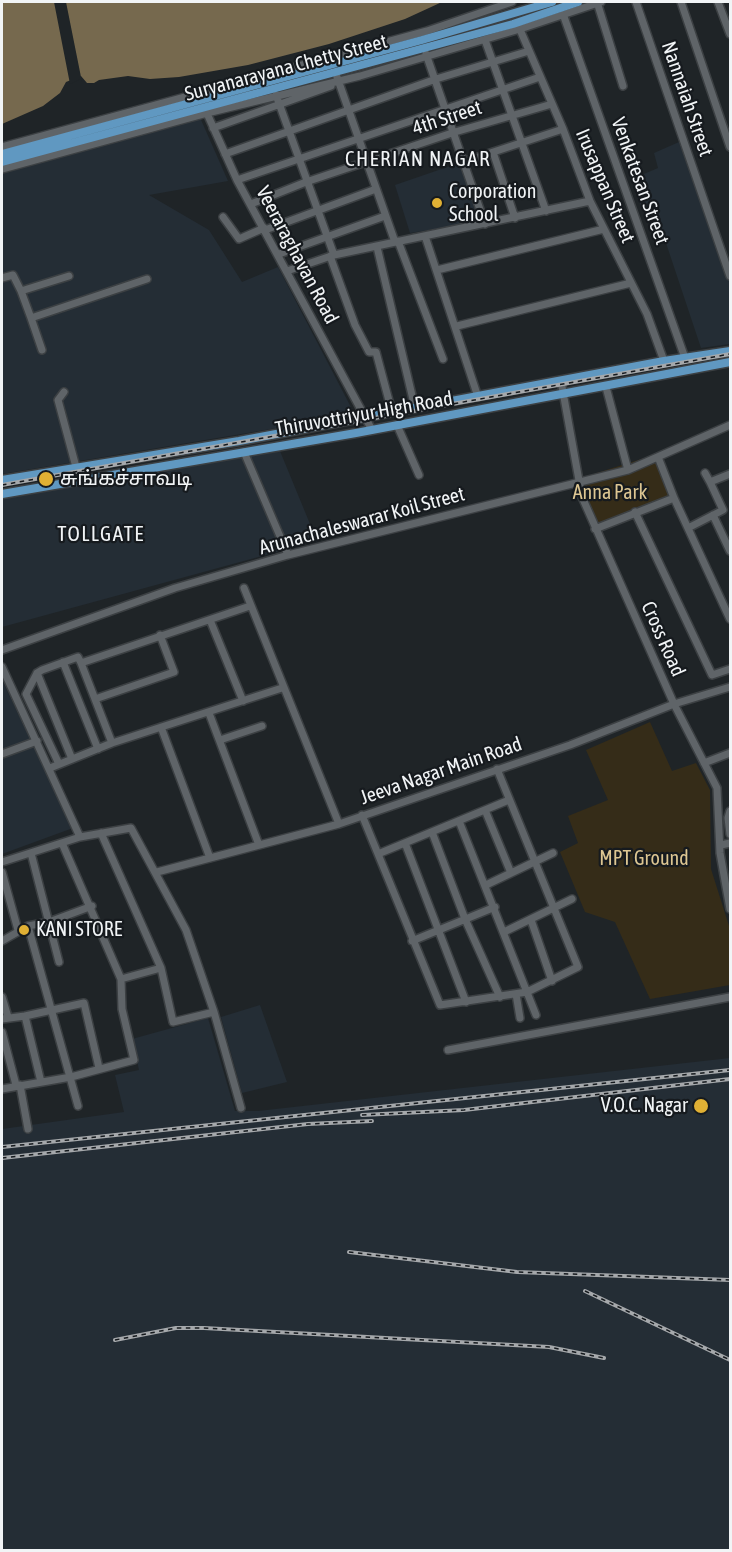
<!DOCTYPE html>
<meta charset="utf-8">
<style>
body{margin:0}
#map{position:relative;width:732px;height:1552px;overflow:hidden;background:#1f2427;font-family:"Asap Condensed",sans-serif}
canvas{display:block}
.frame{position:absolute;inset:0;border:3px solid #f1f4f6;pointer-events:none}
</style>
<div id="map">
<canvas width="732" height="1552"></canvas>
<div class="frame"></div>
</div>
<script>
const g = document.querySelector('canvas').getContext('2d');
g.lineJoin = 'round';
function paint(path, color) { g.fillStyle = color; g.fill(path, 'evenodd'); }
const poly = rows => new Path2D(rows.map(r => 'M' + r).join(''));
function trace(path, color, width, dash) { g.strokeStyle = color; g.lineWidth = width; g.lineCap = dash ? 'butt' : 'round'; g.setLineDash(dash || []); g.stroke(path); }
function drawText(font, color, halo, rows, align = 'center') {
  g.font = font + ' "Asap Condensed","Noto Sans Tamil",sans-serif'; g.lineWidth = 4.5; g.setLineDash([]); g.textBaseline = 'middle'; g.strokeStyle = halo; g.fillStyle = color; for (const [text, x, y, turn = 0] of rows) {
    g.save(); g.translate(x, y); g.rotate((+turn || 0) * Math.PI / 180); g.textAlign = isNaN(turn) ? turn : align; if (halo) g.strokeText(text, 0, 0); g.fillText(text, 0, 0); g.restore();
  }
}
const built = poly([
 [198,113,228,181,149,195,209,230,242,282,278,267,355,415,2,474,2,170],
 [679,142,730,282,730,344,701,348,655,210,643,212,632,179,658,168,654,153],
 [459,163,479,222,410,233,395,185],
 [280,451,317,541,2,627,2,499],
 [2,680,73,828,2,854],
 [260,1005,287,1082,242,1093,221,1017],
 [208,1018,235,1111,258,1111,730,1058,730,1550,2,1550,2,1129,124,1112,115,1075,139,1070,132,1039]
]);
const green = poly([
 [654,455,671,496,597,524,581,489,584,477],
 [650,722,672,771,696,763,710,790,711,869,730,929,730,985,650,999,615,922,585,912,560,852,578,843,568,816,608,800,586,750]
]);
const water = poly([
 [2,2,442,2,405,19,329,44,248,65,179,77,150,79,128,76,99,80,94,83,87,83,81,76,66,82,60,93,43,106,2,124]
]);
const pier = poly([
 [54,2,66,2,82,82,81,79,70,84]
]);
const minor = poly([
 [597,2,623,86],
 [636,2,730,276],
 [681,2,730,147],
 [718,2,730,34],
 [563,14,685,358],
 [518,25,563,129,590,201,647,314,664,361],
 [485,40,546,211],
 [426,54,485,224],
 [337,77,395,242],
 [276,95,334,255],
 [205,109,237,180,372,430],
 [213,128,331,86],
 [2,147,427,31,512,2],
 [493,152,515,218],
 [225,154,436,79,529,51],
 [463,162,563,129],
 [2,169,207,113,360,76,520,29,601,2],
 [237,180,540,77],
 [251,204,306,182,455,132,552,104],
 [223,217,239,239,264,228],
 [265,230,376,189],
 [425,236,478,397],
 [398,241,443,359],
 [377,247,415,408],
 [279,254,385,216],
 [330,256,355,325,369,352,376,352,392,412],
 [437,270,604,229],
 [287,271,334,255,590,201],
 [2,278,13,275,21,291,69,276],
 [21,291,31,318],
 [457,326,631,283],
 [42,350,31,318,147,279],
 [561,381,582,497,674,704,717,788,720,853,730,909],
 [606,387,628,470],
 [64,392,58,400,76,467],
 [397,425,419,475],
 [244,452,288,555],
 [658,457,674,498,730,619],
 [705,473,710,482],
 [635,512,712,675,730,669],
 [713,515,730,551],
 [688,528,723,510,710,482,730,474],
 [595,529,674,498],
 [244,588,339,824],
 [210,620,243,701],
 [2,650,175,588,288,555,628,470,730,425],
 [63,662,98,749],
 [2,667,80,837],
 [37,673,72,759],
 [95,699,174,672,160,635],
 [209,713,259,845],
 [161,727,210,858],
 [220,740,262,726],
 [112,743,81,663,250,606],
 [2,754,37,741],
 [704,763,730,753],
 [59,764,26,694,37,673,42,670,78,657,81,663],
 [50,768,112,743,282,688],
 [485,810,511,873],
 [730,811,728,818,730,834],
 [362,815,440,1005,527,992,578,967,497,769],
 [459,821,536,1015],
 [432,832,465,919,500,997],
 [101,833,161,968,173,1022,214,1012],
 [405,843,466,1002],
 [721,845,730,843],
 [31,853,59,962],
 [378,854,509,800],
 [2,862,80,837,131,828,186,930,214,1012,241,1108],
 [2,872,18,930],
 [157,872,339,824,570,745,674,704,730,687],
 [486,885,553,853],
 [531,920,552,981],
 [28,926,78,1106],
 [504,932,572,899],
 [2,941,28,926,49,922,92,906],
 [412,941,495,907],
 [121,979,161,968],
 [516,994,520,1018],
 [2,997,8,1017],
 [25,1016,41,1082],
 [2,1019,25,1016,84,1003,99,1068],
 [2,1032,16,1085],
 [448,1050,730,997],
 [20,1085,28,1129],
 [2,1089,71,1077,134,1060,122,1009,121,979,62,843]
]);
const major = poly([
 [2,154,422,40,552,2],
 [2,162,513,24,578,2],
 [2,480,239,441,664,361,730,351],
 [2,494,356,433,730,362]
]);
const rail = poly([
 [2,485,730,354],
 [362,1115,464,1110,730,1079],
 [2,1147,730,1070],
 [2,1158,308,1124,372,1121],
 [349,1252,517,1272,730,1280],
 [585,1291,730,1360],
 [115,1340,176,1328,204,1328,549,1347,604,1358]
]);
const markers = [
 [437,203,6,"#e0b034"],
 [46,479,8,"#e0b034"],
 [24,930,6,"#e0b034"],
 [701,1106,8,"#e0b034"]
];
const streetNames = [
 ["Suryanarayana Chetty Street",286,68,-15],
 ["Nannaiah Street",687,99,71],
 ["4th Street",447,118,-18],
 ["Venkatesan Street",640,181,70],
 ["Irusappan Street",605,186,67],
 ["Veeraraghavan Road",297,255,62],
 ["Thiruvottriyur High Road",364,414,-10],
 ["Arunachaleswarar Koil Street",362,521,-15],
 ["Cross Road",663,639,66],
 ["Jeeva Nagar Main Road",441,771,-19]
];
const poiNames = [
 ["Corporation",449,192],
 ["School",449,215],
 ["சுங்கச்சாவடி",60,479],
 ["KANI STORE",36,930],
 ["V.O.C. Nagar",688,1106,"right"]
];
const parkNames = [
 ["Anna Park",610,493],
 ["MPT Ground",644,859]
];
const neighbourhoodNames = [
 ["CHERIAN NAGAR",418,159],
 ["TOLLGATE",101,534]
];
paint(built, '#242d35');
paint(green, '#352c18');
paint(water, '#76694e');
paint(pier, '#1f2427');
trace(minor, '#3c4043', 10);
trace(major, '#3c4043', 11);
trace(minor, '#5f6468', 7);
trace(major, '#6098c1', 8);
trace(rail, '#a5a8ab', 4);
trace(rail, '#161a1e', 1.5, [4.5]);
for (const [x, y, r, color] of markers) { const dot = new Path2D(); dot.arc(x, y, r, 0, 2 * Math.PI); g.fillStyle = color; g.fill(dot); trace(dot, '#161a1e', 2); }
drawText('20px', '#f1f4f6', '#161a1e', streetNames);
drawText('20px', '#f1f4f6', '#161a1e', poiNames, 'left');
drawText('20px', '#ddc692', '#161a1e', parkNames);
g.letterSpacing = '1.5px';
drawText('21px', '#f1f4f6', '#161a1e', neighbourhoodNames);
g.letterSpacing = '0px';
</script>
